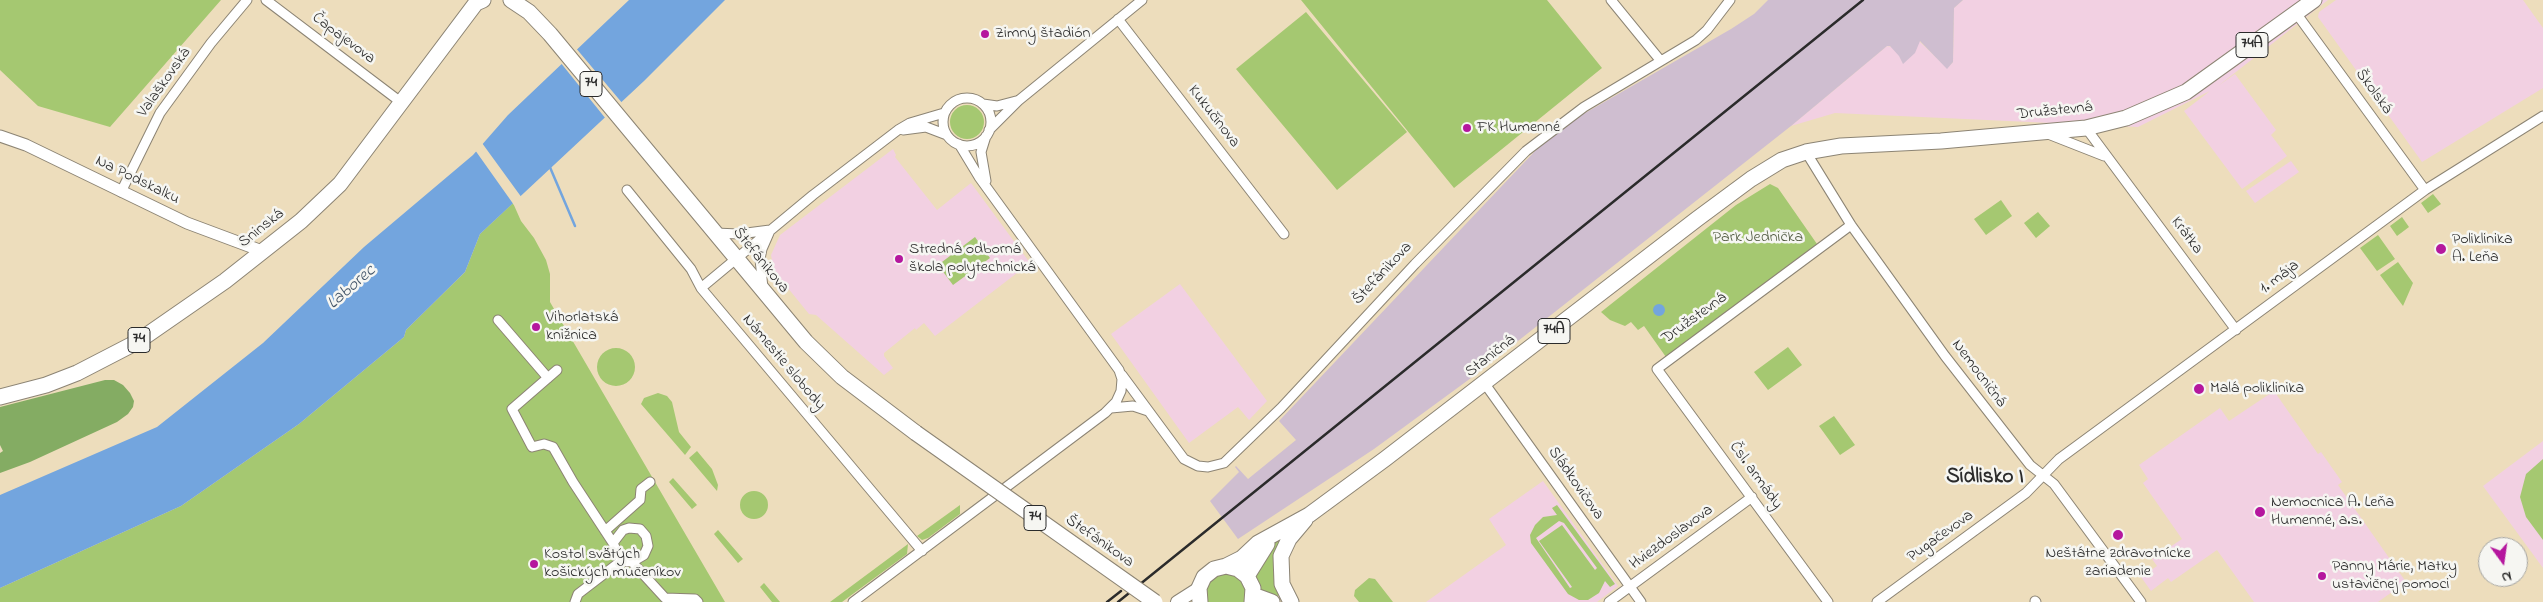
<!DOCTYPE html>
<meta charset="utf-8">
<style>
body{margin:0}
#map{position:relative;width:2543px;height:602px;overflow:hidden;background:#edddbc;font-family:"Indie Flower",sans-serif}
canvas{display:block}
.north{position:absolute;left:2478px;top:537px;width:50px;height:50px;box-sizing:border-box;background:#f6f6f2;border:1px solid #a5a5a2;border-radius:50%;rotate:166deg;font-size:14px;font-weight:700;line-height:20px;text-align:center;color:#2b2b2b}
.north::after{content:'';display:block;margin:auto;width:18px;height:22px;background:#b5179e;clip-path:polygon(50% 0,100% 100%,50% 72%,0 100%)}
</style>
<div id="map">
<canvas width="2543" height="602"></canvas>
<div class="north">N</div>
</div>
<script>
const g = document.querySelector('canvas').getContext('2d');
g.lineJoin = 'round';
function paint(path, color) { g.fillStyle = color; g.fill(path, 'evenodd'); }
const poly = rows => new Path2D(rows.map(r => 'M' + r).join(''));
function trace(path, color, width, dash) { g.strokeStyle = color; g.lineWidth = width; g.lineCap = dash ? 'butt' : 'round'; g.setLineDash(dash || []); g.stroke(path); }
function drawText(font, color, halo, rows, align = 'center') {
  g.font = font + ' "Indie Flower",sans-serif'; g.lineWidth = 5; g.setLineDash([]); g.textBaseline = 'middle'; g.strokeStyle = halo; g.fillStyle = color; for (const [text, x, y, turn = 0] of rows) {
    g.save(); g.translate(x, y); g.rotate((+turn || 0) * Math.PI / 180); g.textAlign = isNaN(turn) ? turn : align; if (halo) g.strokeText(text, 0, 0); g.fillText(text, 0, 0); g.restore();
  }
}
const built = poly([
 [1963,0,2328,0,2218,86,2235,74,2276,130,2271,135,2287,156,2242,189,2184,111,2210,91,2138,127,1835,113,1791,126,1887,46,1914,51,1919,41,1947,68,1953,62,1954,8],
 [2336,0,2523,0,2543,28,2543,88,2422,162,2318,17,2319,12],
 [893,149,896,155,895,157,937,210,971,183,1030,263,935,336,924,323,916,330,915,328,884,353,884,356,893,368,884,375,816,315,809,314,774,271,771,255,780,235],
 [2291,161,2299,172,2255,203,2246,191],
 [1180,284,1267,401,1249,420,1238,407,1189,443,1111,334],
 [2274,391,2318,454,2321,452,2342,482,2338,485,2406,582,2378,602,2254,602,2217,550,2171,582,2168,578,2151,591,2141,577,2157,566,2152,559,2182,539,2143,483,2148,479,2139,465,2220,408,2229,421],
 [2543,441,2543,568,2483,486],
 [1543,481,1618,586,1597,602,1426,602,1506,545,1489,519]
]);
const industrial = poly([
 [1768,0,1963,0,1954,8,1953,62,1947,69,1920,41,1915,53,1903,64,1899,56,1890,46,1887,46,1791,126,1471,378,1374,449,1238,539,1210,501,1239,472,1235,467,1236,466,1248,479,1296,440,1279,421,1536,150,1573,120,1731,29,1754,14]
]);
const green = poly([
 [0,0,221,0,110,127,38,106,0,70],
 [1301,0,1547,0,1602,68,1454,188],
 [1306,12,1407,132,1337,190,1236,69],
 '950 122a17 17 0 1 1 34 0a17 17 0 1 1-34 0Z',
 [1770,184,1778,188,1817,244,1666,357,1644,326,1638,330,1631,322,1625,326,1610,320,1601,312,1736,205],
 [2433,194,2441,204,2428,213,2421,203],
 [2001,200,2012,216,1986,235,1974,219],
 [513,203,521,221,534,238,546,260,550,274,550,302,725,602,0,602,0,588,181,506,299,424,404,337,406,330,465,272,480,234],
 [2038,212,2050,226,2036,238,2024,223],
 [2402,217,2409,227,2397,236,2390,226],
 [2378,235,2395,259,2377,271,2360,248],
 [975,237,990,258,953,285,938,265],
 [2398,262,2413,283,2403,306,2380,275],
 [1788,347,1802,365,1768,390,1754,372],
 '597 367a19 19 0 1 1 38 0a19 19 0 1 1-38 0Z',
 [658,393,667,396,672,402,679,432,691,447,685,455,641,404,644,398],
 [1834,416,1855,445,1840,455,1819,426],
 [697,451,712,469,718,485,717,491,689,458],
 [2543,459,2543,540,2526,517,2520,497,2526,474],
 [673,478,697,505,692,509,669,482],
 '740 505a14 14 0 1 1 28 0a14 14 0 1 1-28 0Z',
 [960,505,960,514,928,538,922,540,917,536],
 [1557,505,1615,584,1610,587,1605,581,1599,593,1588,600,1579,600,1568,594,1531,543,1530,535,1535,525,1543,517,1557,515,1552,508],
 [1559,521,1564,523,1597,568,1595,570,1562,525,1539,541,1572,587,1570,588,1536,538],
 [718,530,743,559,738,563,714,534],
 [1281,539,1273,570,1279,593,1278,596,1272,597,1263,595,1254,578,1273,544],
 [908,544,907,554,842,602,830,602],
 [1227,572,1240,578,1244,584,1246,591,1244,602,1206,602,1205,586,1213,575],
 [1369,578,1375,579,1393,602,1359,602,1354,596,1355,590],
 [764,583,780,602,772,602,760,587]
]);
const forest = poly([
 [105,380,114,380,123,385,130,393,134,401,133,407,128,414,117,422,30,462,0,473,0,453,3,451,0,445,0,407]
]);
const water = poly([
 [629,0,725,0,644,81,480,234,465,272,406,330,404,337,299,424,181,506,0,588,0,495,157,427,263,343,364,247,473,155,508,115],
 '1653 310a6 6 0 1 1 12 0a6 6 0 1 1-12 0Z'
]);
const pier = poly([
 [575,47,623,104,606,119,560,62],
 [482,143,522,198,514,205,475,150]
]);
const stream = poly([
 [549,165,575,226]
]);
const minor = poly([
 [266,0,402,103],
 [1611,0,1660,60],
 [2296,13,2425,190],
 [1118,19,1284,234],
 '943 122a24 24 0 1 1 48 0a24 24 0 1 1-48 0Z',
 [983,104,997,106,1016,101],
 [2086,128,2236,330],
 [903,130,926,127,947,135],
 [989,130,1018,101,1142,0],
 [2048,134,2104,156],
 [986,136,981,152,986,181],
 [1806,152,1851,225,1945,356,2030,465,2054,484,2141,602],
 [627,190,691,269,701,288,922,551],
 [121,192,160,113,211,43,247,0],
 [715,233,739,234,770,230],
 [701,288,813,195,898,130,910,123,944,113],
 [763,288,760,259,762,249,769,233],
 [498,320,548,378],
 [557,370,512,409,532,447,544,444,553,447,573,482,613,543,621,561,578,594,575,602],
 [1122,375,1184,459,1198,466,1208,467,1224,463,1281,408,1415,264,1526,151,1584,107,1696,40,1707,30,1730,0],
 [1485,384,1641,602],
 [1111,408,1133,406,1148,411],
 [605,531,640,500,641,489,650,482],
 [613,543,623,530,629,528,640,529,646,536,648,546,644,555,632,562,621,561],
 [632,562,665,598,695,599,698,602],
 [2035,601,2036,602],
 [853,602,1105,413,1116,402,1121,391,1122,379,1119,370,979,177,959,144],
 [1609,602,1752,497],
 [1828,602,1657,369,1851,225],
 [1877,602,2026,493,2059,459,2425,190,2543,116]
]);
const tertiary = poly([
 [0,136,26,145,187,223,262,251]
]);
const secondary = poly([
 [1177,602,1199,588]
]);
const primary = poly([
 [511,0,529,12,550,34,806,342,842,377,916,433],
 [0,397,46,385,77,373,137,342,225,281,301,221,340,184,476,3,483,0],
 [1226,566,1242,558,1258,543,1309,515,1385,459,1697,219,1751,179,1782,160,1806,152,1841,146,1941,141,2086,128,2126,118,2186,92,2314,0],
 [1247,576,1267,544],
 [1253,595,1272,602],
 [1200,602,1199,588,1204,577,1214,569,1226,566,1238,569,1247,576,1253,588,1252,602],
 [1291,602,1282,584,1281,556,1289,539,1305,520]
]);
const rail = poly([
 [1107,602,1121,591],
 [1118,602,1863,0]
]);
const primaryBridge = poly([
 [916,433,1155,602]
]);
const markers = [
 [985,34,5,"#b5179e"],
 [1467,128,5,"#b5179e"],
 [2441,249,6,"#b5179e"],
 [899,259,5,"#b5179e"],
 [536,327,5,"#b5179e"],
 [2199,389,6,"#b5179e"],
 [2260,512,6,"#b5179e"],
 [2118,535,6,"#b5179e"],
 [534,564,5,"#b5179e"],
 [2322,576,5,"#b5179e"]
];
const shields = [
 [2252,45,32],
 [591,84,22],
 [1554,331,32],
 [139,340,22],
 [1035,518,22]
];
const shieldNames = [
 ["74A",2252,45],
 ["74",591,84],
 ["74A",1554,331],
 ["74",139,340],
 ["74",1035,518]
];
const poiNames = [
 ["Zimný štadión",995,34],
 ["FK Humenné",1477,128],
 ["Poliklinika",2452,240],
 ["A. Leňa",2452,258],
 ["Stredná odborná",909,250],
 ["škola polytechnická",909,268],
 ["Vihorlatská",546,318],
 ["knižnica",546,336],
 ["Malá poliklinika",2210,389],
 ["Nemocnica A. Leňa",2271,503],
 ["Humenné, a.s.",2271,521],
 ["Neštátne zdravotnícke",2118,554,"center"],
 ["zariadenie",2118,572,"center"],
 ["Kostol svätých",544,555],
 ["košických mučeníkov",544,573],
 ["Panny Márie, Matky",2332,567],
 ["ustavičnej pomoci",2332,585]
];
const streetNames = [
 ["Čapajevova",343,39,37],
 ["Valaškovská",165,83,-55],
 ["Školská",2373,92,54],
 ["Družstevná",2055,112,-6],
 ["Kukučínova",1213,117,52],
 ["Na Podskalku",137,181,26],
 ["Sninská",262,229,-38],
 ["Krátka",2186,236,53],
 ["Štefánikova",760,261,51],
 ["Štefánikova",1383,274,-47],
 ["1. mája",2280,278,-37],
 ["Družstevná",1695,319,-36],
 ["Staničná",1491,357,-38],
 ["Námestie slobody",783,363,50],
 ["Nemocničná",1978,374,53],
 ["Čsl. armády",1755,476,54],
 ["Sládkovičova",1575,484,55],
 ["Pugačevova",1941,537,-36],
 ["Hviezdoslavova",1672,538,-36],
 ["Štefánikova",1099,542,35]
];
const parkNames = [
 ["Park Jednička",1758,238]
];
const waterNames = [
 ["Laborec",352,288,-41]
];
const districtNames = [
 ["Sídlisko I",1985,479]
];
paint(built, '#f2d0e2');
paint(industrial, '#cfbed0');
paint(green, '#a5c871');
paint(forest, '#84ac63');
paint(water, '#73a5de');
paint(pier, '#edddbc');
trace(stream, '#73a5de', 2.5);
trace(minor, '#8c8474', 11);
trace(tertiary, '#8c8474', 13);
trace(secondary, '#8c8474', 14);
trace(primary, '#8c8474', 17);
trace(minor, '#fff', 9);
trace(tertiary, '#fff', 11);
trace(secondary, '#fff', 12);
trace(primary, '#fff', 15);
trace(rail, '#2b2b2b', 2.5);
trace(primaryBridge, '#8c8474', 17, []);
trace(primaryBridge, '#fff', 15);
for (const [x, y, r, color] of markers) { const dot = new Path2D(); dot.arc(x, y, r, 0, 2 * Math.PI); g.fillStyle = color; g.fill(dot); trace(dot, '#f6f6f2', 2); }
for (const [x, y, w] of shields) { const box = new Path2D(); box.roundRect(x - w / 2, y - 12.5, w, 25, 4); g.fillStyle = '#f6f6f2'; g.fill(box); trace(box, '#2b2b2b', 1); }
drawText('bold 15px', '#2b2b2b', null, shieldNames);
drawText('16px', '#2b2b2b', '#f6f6f2', poiNames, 'left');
drawText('16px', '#2b2b2b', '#f6f6f2', streetNames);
drawText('16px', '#505a40', '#f6f6f2', parkNames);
drawText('italic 18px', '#44566a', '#f6f6f2', waterNames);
drawText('bold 21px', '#2b2b2b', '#f6f6f2', districtNames);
</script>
